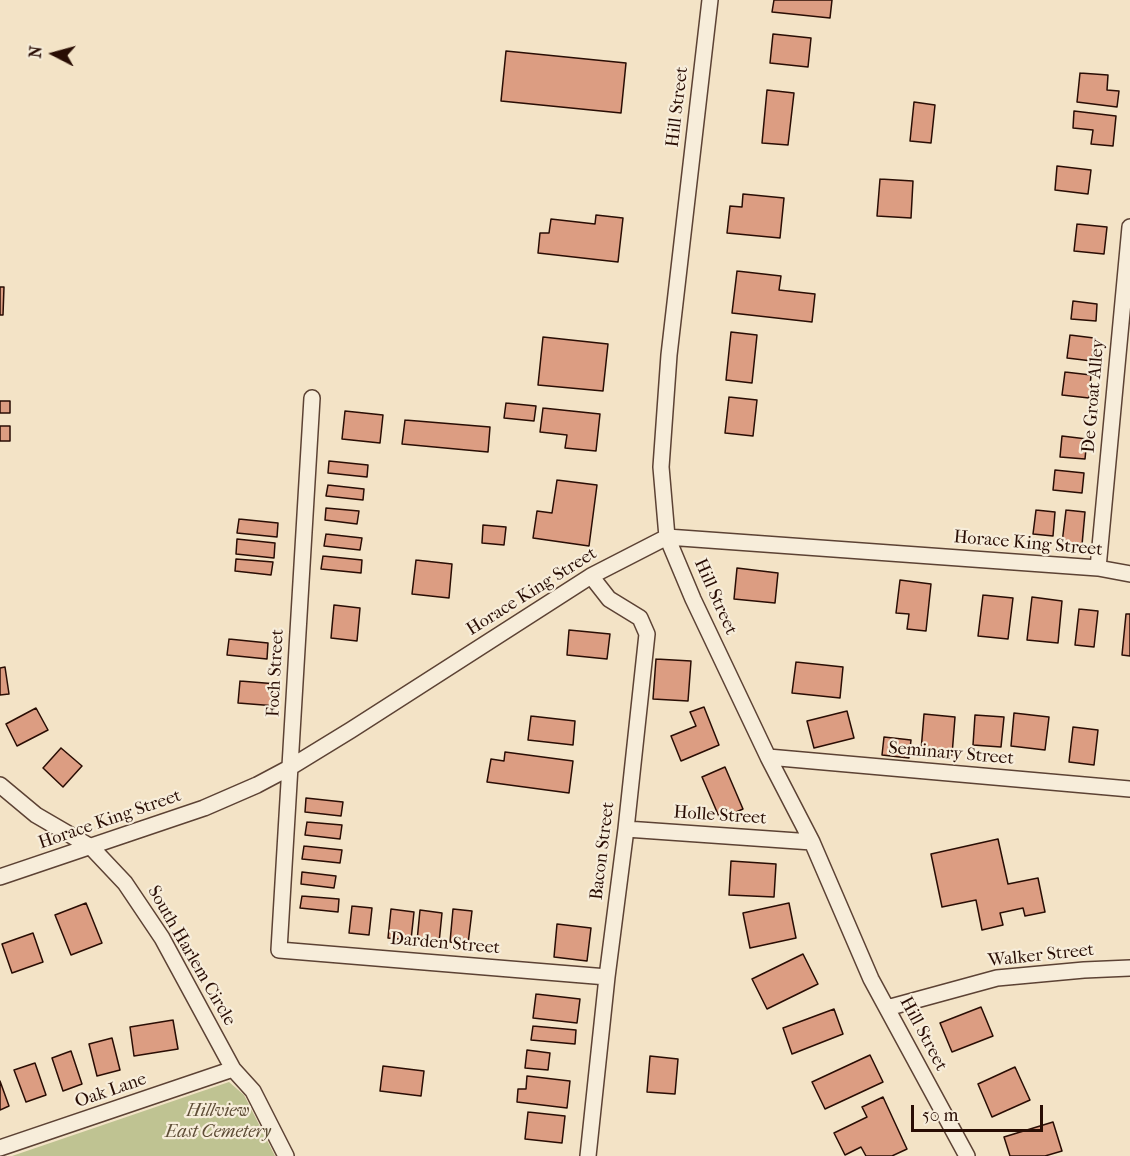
<!DOCTYPE html>
<style>
body{margin:0}
#map{position:relative;width:1130px;height:1156px;overflow:hidden;background:#f3e3c6;font-family:"IM FELL French Canon",serif}
canvas{display:block}
.north{position:absolute;left:24px;top:24px;width:60px;height:60px;-webkit-text-stroke:4px #f7edda;paint-order:stroke;rotate:276deg;font-size:16px;font-weight:700;line-height:24px;text-align:center;color:#290d04}
.north::after{content:'';display:block;margin:auto;width:21px;height:27px;background:#290d04;clip-path:polygon(50% 0,100% 100%,50% 72%,0 100%)}
.scale{position:absolute;left:911px;top:1105px;width:132px;height:27px;box-sizing:border-box;border:3px solid #290d04;border-top:0;padding-left:8px;font-size:18px;line-height:21px;white-space:nowrap;color:#290d04;-webkit-text-stroke:4px #f7edda;paint-order:stroke}
</style>
<div id="map">
<canvas width="1130" height="1156"></canvas>
<div class="north">N</div>
<div class="scale">50 m</div>
</div>
<script>
const g = document.querySelector('canvas').getContext('2d');
g.lineJoin = 'round';
function paint(path, color) { g.fillStyle = color; g.fill(path, 'evenodd'); }
const poly = rows => new Path2D(rows.map(r => 'M' + r).join(''));
function trace(path, color, width, dash) { g.strokeStyle = color; g.lineWidth = width; g.lineCap = dash ? 'butt' : 'round'; g.setLineDash(dash || []); g.stroke(path); }
function drawText(font, color, halo, rows, align = 'center') {
  g.font = font + ' "IM FELL French Canon",serif'; g.lineWidth = 4.5; g.setLineDash([]); g.textBaseline = 'middle'; g.strokeStyle = halo; g.fillStyle = color; for (const [text, x, y, turn = 0] of rows) {
    g.save(); g.translate(x, y); g.rotate((+turn || 0) * Math.PI / 180); g.textAlign = isNaN(turn) ? turn : align; if (halo) g.strokeText(text, 0, 0); g.fillText(text, 0, 0); g.restore();
  }
}
const green = poly([
 [229,1082,244,1095,275,1156,12,1156]
]);
const building = poly([
 [774,0,832,0,830,18,772,12,774,0],
 [773,34,811,38,808,67,770,63,773,34],
 [506,51,626,63,621,113,501,101,506,51],
 [1080,73,1108,75,1107,90,1119,91,1117,107,1077,102,1080,73],
 [767,90,794,93,788,145,762,143,767,90],
 [914,102,935,105,931,143,910,141,914,102],
 [1074,111,1116,116,1113,146,1091,144,1093,130,1073,128,1074,111],
 [1057,166,1091,170,1088,194,1055,190,1057,166],
 [880,179,913,181,911,218,877,216,880,179],
 [743,194,784,198,780,238,727,233,730,206,742,207,743,194],
 [596,215,623,218,618,262,538,253,540,233,549,233,551,219,595,224,596,215],
 [1077,224,1107,227,1104,254,1074,251,1077,224],
 [737,271,781,276,779,290,815,294,812,322,732,313,737,271],
 [0,287,4,287,3,315,0,315,0,287],
 [1073,301,1097,304,1096,321,1071,319,1073,301],
 [731,332,757,335,752,383,726,380,731,332],
 [1070,335,1094,338,1092,361,1067,358,1070,335],
 [543,337,608,344,603,391,538,385,543,337],
 [1065,372,1091,375,1089,398,1062,395,1065,372],
 [729,397,757,400,753,436,725,433,729,397],
 [0,401,10,401,10,413,0,413,0,401],
 [506,403,536,406,534,421,504,418,506,403],
 [543,408,600,414,596,451,565,448,567,435,540,432,543,408],
 [345,411,383,415,380,443,342,439,345,411],
 [405,420,490,427,488,452,402,444,405,420],
 [0,426,10,426,10,441,0,441,0,426],
 [1062,436,1087,439,1085,459,1060,457,1062,436],
 [329,461,368,465,367,477,328,473,329,461],
 [1055,470,1084,473,1082,493,1053,490,1055,470],
 [557,480,597,485,589,546,533,538,537,511,552,513,557,480],
 [328,485,364,489,363,500,326,496,328,485],
 [326,508,359,511,357,524,325,520,326,508],
 [1036,510,1055,512,1053,536,1033,534,1036,510],
 [1066,510,1085,512,1082,545,1062,543,1066,510],
 [239,519,278,523,277,537,237,533,239,519],
 [483,525,506,527,504,545,482,543,483,525],
 [326,534,362,538,360,550,324,546,326,534],
 [237,539,275,543,274,558,236,554,237,539],
 [323,556,362,560,361,573,321,569,323,556],
 [236,559,273,562,271,575,235,571,236,559],
 [416,560,452,564,449,598,412,594,416,560],
 [737,568,778,573,775,603,734,599,737,568],
 [900,580,931,584,926,631,907,629,909,614,896,613,900,580],
 [983,595,1013,598,1008,639,978,636,983,595],
 [1032,597,1062,601,1058,643,1027,640,1032,597],
 [334,605,360,608,357,641,331,638,334,605],
 [1079,609,1098,611,1094,647,1075,645,1079,609],
 [1126,614,1130,614,1130,656,1122,655,1126,614],
 [569,630,610,634,607,659,567,655,569,630],
 [229,639,268,643,267,659,227,655,229,639],
 [656,659,691,661,688,701,653,699,656,659],
 [796,662,843,667,840,698,792,693,796,662],
 [5,667,9,694,0,695,0,668,5,667],
 [240,681,277,684,276,706,238,703,240,681],
 [704,707,719,745,681,761,671,736,696,726,690,712,704,707],
 [36,708,48,730,17,746,6,724,36,708],
 [847,711,854,738,814,748,807,721,847,711],
 [1014,713,1049,717,1045,750,1011,746,1014,713],
 [924,714,955,717,952,755,921,751,924,714],
 [975,715,1004,717,1001,747,973,745,975,715],
 [531,716,575,721,573,745,528,740,531,716],
 [1073,727,1098,730,1094,765,1069,762,1073,727],
 [884,737,911,740,909,758,882,755,884,737],
 [61,748,82,766,63,787,43,768,61,748],
 [505,752,573,761,569,793,487,782,491,759,504,761,505,752],
 [725,767,743,809,720,819,702,777,725,767],
 [306,798,343,802,341,816,305,812,306,798],
 [307,822,342,825,340,839,305,835,307,822],
 [998,839,1008,884,1038,878,1045,912,1025,916,1023,908,1000,913,1003,925,982,930,976,900,942,907,931,854,998,839],
 [304,846,342,850,340,863,302,859,304,846],
 [731,861,776,864,774,897,729,895,731,861],
 [302,872,336,876,334,888,301,884,302,872],
 [302,896,339,899,338,912,300,908,302,896],
 [86,903,102,943,71,955,55,915,86,903],
 [789,903,796,938,750,948,743,913,789,903],
 [352,906,372,908,369,935,349,933,352,906],
 [391,909,414,912,411,940,388,938,391,909],
 [453,909,472,911,468,944,450,942,453,909],
 [420,910,442,913,439,943,417,941,420,910],
 [557,924,591,928,587,961,554,957,557,924],
 [33,933,43,962,12,973,2,944,33,933],
 [803,954,818,984,767,1009,752,979,803,954],
 [536,994,580,999,577,1023,533,1018,536,994],
 [981,1007,993,1036,952,1052,940,1023,981,1007],
 [834,1009,843,1034,792,1054,783,1028,834,1009],
 [173,1020,178,1049,134,1056,130,1027,173,1020],
 [533,1026,576,1030,575,1044,531,1040,533,1026],
 [112,1038,120,1070,97,1076,89,1044,112,1038],
 [527,1050,550,1053,548,1070,525,1068,527,1050],
 [71,1051,82,1084,63,1091,52,1058,71,1051],
 [870,1055,883,1082,825,1109,812,1082,870,1055],
 [650,1056,678,1059,675,1094,647,1092,650,1056],
 [35,1063,46,1095,26,1102,14,1070,35,1063],
 [383,1066,424,1071,421,1096,380,1091,383,1066],
 [1015,1067,1030,1100,992,1117,978,1084,1015,1067],
 [527,1076,570,1081,567,1108,517,1102,518,1089,526,1089,527,1076],
 [0,1081,9,1106,0,1110,0,1081],
 [883,1097,907,1149,892,1156,866,1156,861,1147,845,1155,834,1133,867,1117,862,1107,883,1097],
 [528,1112,565,1116,562,1143,525,1139,528,1112],
 [1053,1122,1062,1151,1045,1156,1010,1156,1004,1137,1053,1122]
]);
const street = poly([
 [710,0,669,355,661,467,667,537,693,599,768,757,812,842,871,979,967,1156],
 [312,398,279,950,607,977],
 [1098,568,1130,227],
 [768,757,1130,789],
 [0,785,36,815,91,847,125,883,162,938,233,1069,253,1091,286,1156],
 [626,829,812,842],
 [0,877,204,808,257,785,289,768,351,730,591,576,667,537,1098,568,1130,574],
 [887,1008,997,978,1084,970,1130,968],
 [0,1148,233,1069],
 [588,1156,607,977,626,829,647,634,640,618,609,599,591,576]
]);
const streetNames = [
 ["Hill Street",678,107,-83],
 ["De Groat Alley",1094,396,-85],
 ["Horace King Street",1028,544,5],
 ["Horace King Street",532,592,-32],
 ["Hill Street",715,597,66],
 ["Foch Street",276,673,-87],
 ["Seminary Street",951,754,5],
 ["Holle Street",720,816,4],
 ["Horace King Street",110,820,-19],
 ["Bacon Street",603,851,-83],
 ["Darden Street",445,944,5],
 ["South Harlem Circle",191,956,60],
 ["Walker Street",1041,956,-6],
 ["Hill Street",923,1034,62],
 ["Oak Lane",111,1091,-19]
];
const parkNames = [
 ["Hillview",218,1112],
 ["East Cemetery",218,1133]
];
paint(green, '#bfc392');
paint(building, '#dc9d82');
trace(building, '#290d04', 1.5);
trace(street, '#5c4234', 18);
trace(street, '#f7edda', 15);
drawText('18px', '#290d04', '#f7edda', streetNames);
drawText('italic 18px', '#5e4d36', '#f7edda', parkNames);
</script>
